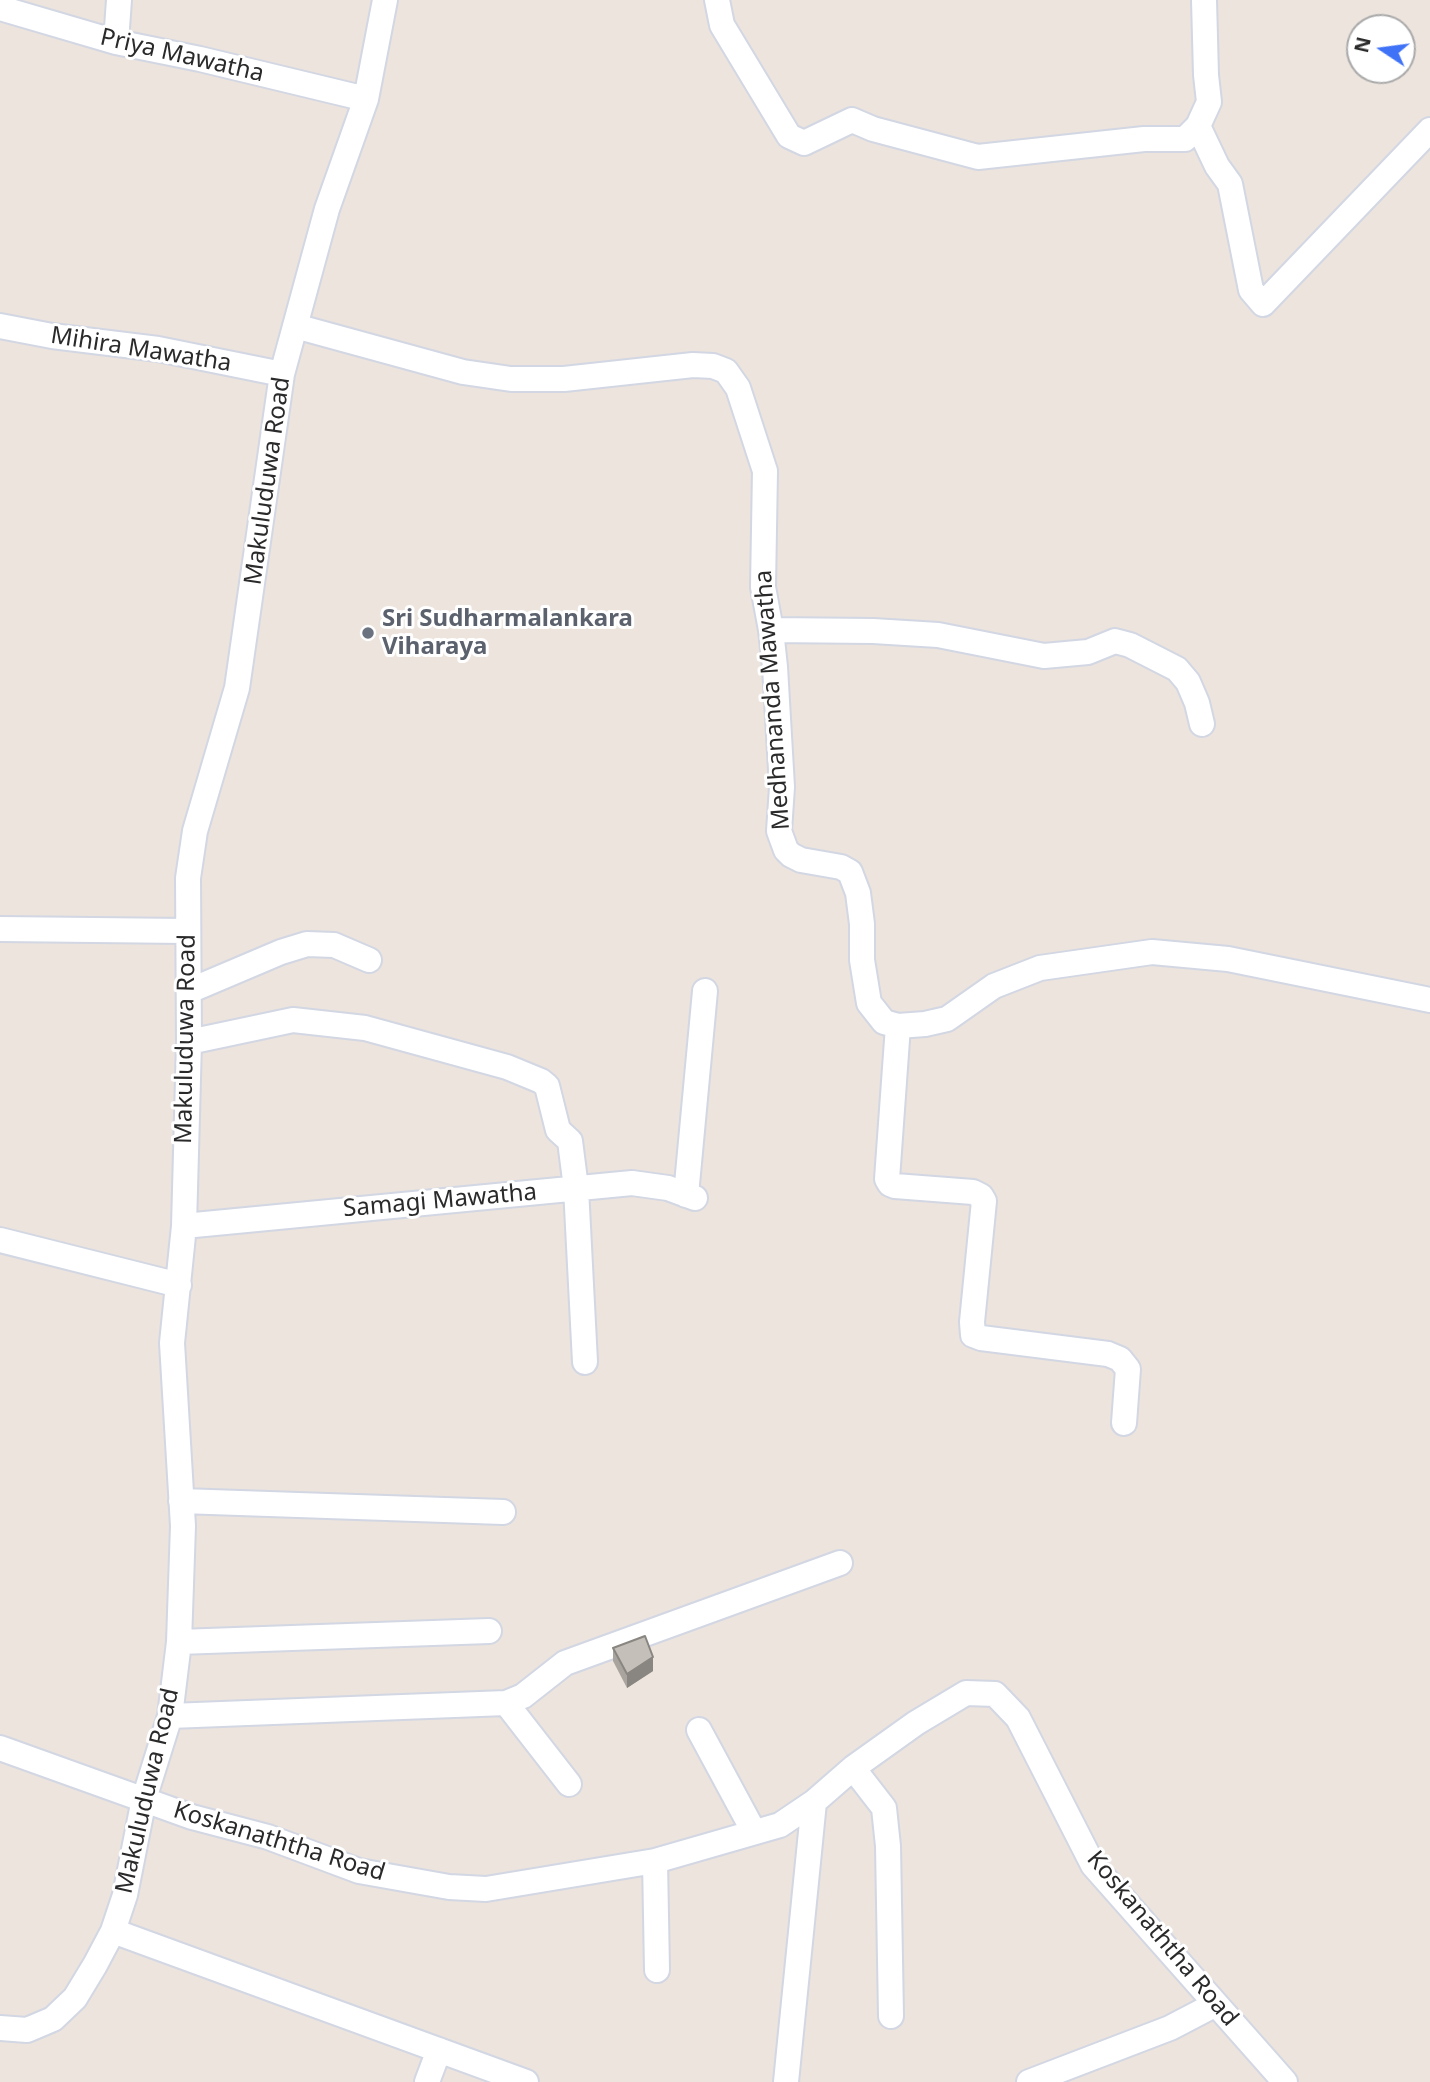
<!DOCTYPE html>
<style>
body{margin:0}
#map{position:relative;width:1430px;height:2082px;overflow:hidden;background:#ece4dd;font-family:"Noto Sans",sans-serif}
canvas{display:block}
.north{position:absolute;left:1346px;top:14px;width:70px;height:70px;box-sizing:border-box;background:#fff;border:2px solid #aaa;border-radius:50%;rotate:283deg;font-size:19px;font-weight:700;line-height:28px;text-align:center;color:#2a2a2a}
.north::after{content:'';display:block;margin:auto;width:24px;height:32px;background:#3f72f7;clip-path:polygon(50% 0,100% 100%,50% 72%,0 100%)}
</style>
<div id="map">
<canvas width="1430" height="2082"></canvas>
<div class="north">N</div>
</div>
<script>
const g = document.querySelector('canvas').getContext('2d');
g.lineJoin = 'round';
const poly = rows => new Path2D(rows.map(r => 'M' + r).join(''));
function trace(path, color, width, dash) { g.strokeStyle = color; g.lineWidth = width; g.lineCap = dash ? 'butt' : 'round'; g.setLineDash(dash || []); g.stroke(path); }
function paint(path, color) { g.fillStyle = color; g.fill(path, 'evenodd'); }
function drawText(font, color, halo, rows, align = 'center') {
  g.font = font + ' "Noto Sans",sans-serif'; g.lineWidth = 6; g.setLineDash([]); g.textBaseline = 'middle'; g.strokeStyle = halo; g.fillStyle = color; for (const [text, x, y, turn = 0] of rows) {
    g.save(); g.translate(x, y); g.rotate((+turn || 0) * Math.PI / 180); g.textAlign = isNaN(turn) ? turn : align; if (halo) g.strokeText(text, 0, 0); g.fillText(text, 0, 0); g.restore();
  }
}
const minor = poly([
 [717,0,722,25,789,136,804,143,852,120,873,129,978,157,1144,139,1185,139,1198,126,1209,102,1206,75,1204,0],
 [0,8,116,42,200,59,366,99],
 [116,42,119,0],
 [1198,126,1217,166,1230,184,1251,290,1263,304,1430,130],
 [0,326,52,336,158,349,282,374],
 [295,326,463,372,511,379,564,379,693,365,713,366,726,371,738,388,765,471,763,587,771,630,775,667,782,787,779,831,786,850,791,855,801,860,841,867,850,872,858,893,862,924,862,960,869,1003,884,1022,898,1026,925,1024,947,1019,994,986,1040,968,1152,952,1228,959,1430,1000],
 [771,630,873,631,938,635,1044,656,1088,652,1115,641,1130,645,1177,669,1188,682,1197,703,1202,724],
 [0,929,186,931],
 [189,991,281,952,307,944,334,945,369,960],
 [898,1026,887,1179,890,1184,895,1186,973,1192,981,1196,984,1201,972,1322,973,1335,981,1338,1108,1354,1120,1359,1128,1369,1124,1423],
 [189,1042,293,1020,365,1028,507,1067,541,1081,547,1086,558,1130,570,1141,576,1188,585,1362],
 [686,1195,705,991],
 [184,1226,632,1183,668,1188,695,1198],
 [0,1240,179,1285],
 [181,1501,503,1512],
 [179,1642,489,1631],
 [506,1703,569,1784],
 [170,1716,506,1703,523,1696,565,1663,840,1563],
 [699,1730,754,1832],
 [0,1748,192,1817,268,1837,359,1871,449,1887,486,1889,655,1861,780,1825,814,1802,853,1768,916,1723,966,1693,995,1694,1018,1718,1093,1865,1285,2082],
 [853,1768,884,1808,888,1846,891,2016],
 [655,1861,657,1970],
 [113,1931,526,2082],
 [0,2028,27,2030,53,2019,75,1998,95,1965,113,1931,125,1895,144,1799,170,1716,179,1642,183,1526,172,1343,184,1226,189,1042,188,878,195,831,237,688,282,374,327,209,366,99,385,0],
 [427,2082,439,2050],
 [786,2082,814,1802],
 [1029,2082,1170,2028,1216,2004]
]);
const wall = poly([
 [613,1648,653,1671,627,1688,613,1661]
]);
const shadedWall = poly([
 [653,1657,653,1671,627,1688,627,1674]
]);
const building = poly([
 [645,1636,653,1657,627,1674,613,1648,645,1636]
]);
const markers = [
 [368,633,7,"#6b7280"]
];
const streetNames = [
 ["Priya Mawatha",182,56,13],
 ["Mihira Mawatha",141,350,9],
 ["Makuluduwa Road",268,481,-82],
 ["Medhananda Mawatha",773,700,-94],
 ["Makuluduwa Road",186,1039,-89],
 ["Samagi Mawatha",440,1201,-5],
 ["Makuluduwa Road",148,1791,-77],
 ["Koskanaththa Road",279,1842,17],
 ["Koskanaththa Road",1162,1939,50]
];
const worshipNames = [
 ["Sri Sudharmalankara",382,619],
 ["Viharaya",382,647]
];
trace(minor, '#d2d7e3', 28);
trace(minor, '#fff', 24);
paint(wall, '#a9a49e');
paint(shadedWall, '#898681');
paint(building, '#c4bfb8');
trace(building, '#898681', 2);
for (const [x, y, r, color] of markers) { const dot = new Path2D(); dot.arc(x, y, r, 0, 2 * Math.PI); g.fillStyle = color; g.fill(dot); trace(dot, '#fff', 2.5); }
drawText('24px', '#2a2a2a', '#fff', streetNames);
drawText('bold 24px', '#5b616d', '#fff', worshipNames, 'left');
</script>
